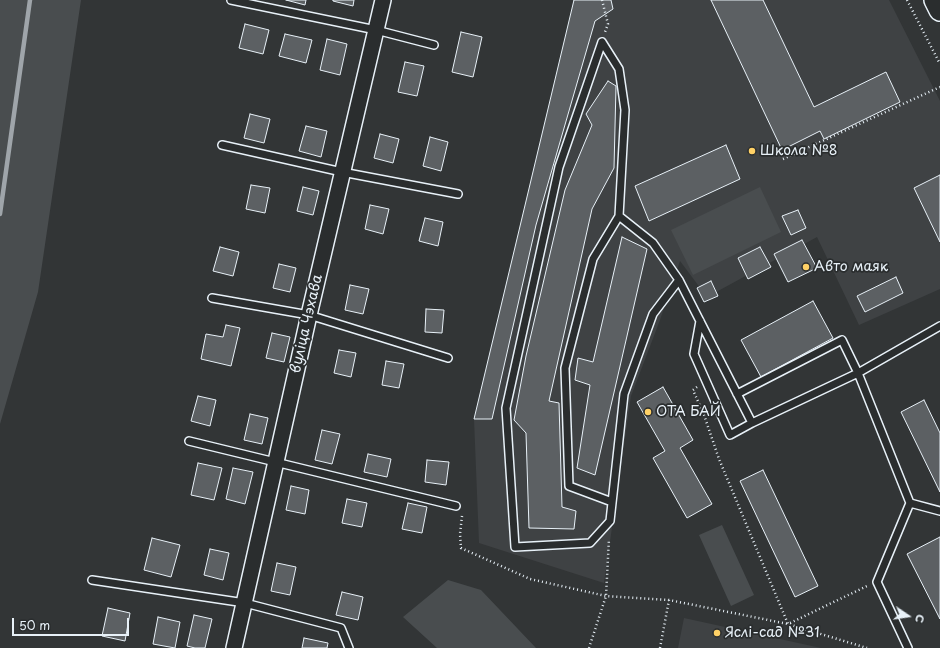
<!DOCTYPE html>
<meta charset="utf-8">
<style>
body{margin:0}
#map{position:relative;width:940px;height:648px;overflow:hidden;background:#323536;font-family:"Playpen Sans",sans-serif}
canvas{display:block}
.north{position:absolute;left:888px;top:596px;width:40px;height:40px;-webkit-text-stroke:3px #2a2d2e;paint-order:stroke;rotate:103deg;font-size:11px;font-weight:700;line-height:16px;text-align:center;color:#e8f1f8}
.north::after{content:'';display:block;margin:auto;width:14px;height:18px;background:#e8f1f8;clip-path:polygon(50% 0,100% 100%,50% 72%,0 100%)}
.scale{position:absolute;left:12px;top:618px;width:117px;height:18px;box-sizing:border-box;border:2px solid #e8f1f8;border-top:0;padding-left:5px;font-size:12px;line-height:14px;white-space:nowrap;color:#e8f1f8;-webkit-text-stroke:3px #2a2d2e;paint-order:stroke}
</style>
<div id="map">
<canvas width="940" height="648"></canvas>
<div class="north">С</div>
<div class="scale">50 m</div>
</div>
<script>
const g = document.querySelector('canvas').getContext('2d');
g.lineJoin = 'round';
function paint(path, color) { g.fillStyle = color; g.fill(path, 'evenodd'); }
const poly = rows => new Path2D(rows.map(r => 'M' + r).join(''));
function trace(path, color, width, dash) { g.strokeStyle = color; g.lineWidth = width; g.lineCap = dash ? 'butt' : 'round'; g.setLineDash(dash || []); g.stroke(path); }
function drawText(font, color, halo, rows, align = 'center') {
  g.font = font + ' "Playpen Sans",sans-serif'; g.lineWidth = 3.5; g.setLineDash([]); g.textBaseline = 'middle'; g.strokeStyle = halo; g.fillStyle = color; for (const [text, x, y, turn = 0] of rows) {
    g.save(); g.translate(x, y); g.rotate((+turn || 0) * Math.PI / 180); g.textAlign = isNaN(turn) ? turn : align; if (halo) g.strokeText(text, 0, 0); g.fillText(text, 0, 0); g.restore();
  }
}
const built = poly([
 [574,0,889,0,940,101,940,289,859,325,817,237,707,297,680,261,660,320,631,396,604,583,479,543,474,419],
 [684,618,821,648,678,648]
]);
const green = poly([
 [0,0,81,0,38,292,0,424],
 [760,187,781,232,693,275,671,230],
 [722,525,754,595,731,606,699,535],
 [448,580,481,590,536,648,437,648,403,617]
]);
const stream = poly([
 [0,214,30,0]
]);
const building = poly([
 [286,0,306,0,305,5,286,0],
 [333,0,354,0,353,6,333,1,333,0],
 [574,0,611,0,613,9,595,21,536,225,492,419,474,419,574,0],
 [711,0,763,0,814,107,886,72,900,102,824,139,820,131,782,150,711,0],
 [245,24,269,30,263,54,239,48,245,24],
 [461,32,482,37,473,77,452,72,461,32],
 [285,34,312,40,306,63,279,56,285,34],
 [327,39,347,44,340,75,320,70,327,39],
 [405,62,424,66,417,96,398,92,405,62],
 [608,81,616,86,614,168,592,209,549,401,559,403,562,507,576,511,574,529,529,528,526,433,514,420,526,356,565,190,592,125,586,114,608,81],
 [250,114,270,119,264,143,244,138,250,114],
 [306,126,327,131,321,157,299,151,306,126],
 [380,134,399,139,393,163,374,158,380,134],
 [430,137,448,142,441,171,423,166,430,137],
 [726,145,740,179,649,221,635,186,726,145],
 [940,175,940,242,914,188,940,175],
 [251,185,270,188,265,213,246,209,251,185],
 [303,187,319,191,313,215,297,211,303,187],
 [370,205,389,209,383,234,365,229,370,205],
 [798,210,806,228,791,235,782,216,798,210],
 [425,218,443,222,438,246,419,241,425,218],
 [622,237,647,249,595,475,577,468,590,385,575,380,578,358,593,362,622,237],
 [802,240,817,268,788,282,774,254,802,240],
 [220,247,239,252,233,276,213,271,220,247],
 [760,247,771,267,748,279,738,258,760,247],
 [279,264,296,268,290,292,273,288,279,264],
 [896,277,903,293,865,312,857,296,896,277],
 [711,281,718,296,704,302,697,288,711,281],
 [350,285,369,289,363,314,345,310,350,285],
 [813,301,833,338,761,377,741,340,813,301],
 [426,309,444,310,442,333,425,332,426,309],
 [226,325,240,328,231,366,201,359,206,334,223,337,226,325],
 [272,333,290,337,284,362,266,358,272,333],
 [339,350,356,353,351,377,334,373,339,350],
 [386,361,404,364,399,388,382,385,386,361],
 [663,387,693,440,680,448,712,504,687,518,653,458,665,451,637,402,663,387],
 [198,396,216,400,210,426,191,421,198,396],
 [924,400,940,433,940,492,901,412,924,400],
 [250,414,268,418,262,444,244,440,250,414],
 [322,430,340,434,332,464,315,460,322,430],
 [368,454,391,459,387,477,364,472,368,454],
 [427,460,449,462,446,485,425,482,427,460],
 [198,463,222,468,214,500,191,495,198,463],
 [233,468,253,472,245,504,226,499,233,468],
 [763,470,818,586,795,597,740,481,763,470],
 [291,486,309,490,305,514,286,510,291,486],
 [347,499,367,503,362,527,342,523,347,499],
 [408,503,427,507,422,533,402,529,408,503],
 [940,537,940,619,907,554,940,537],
 [152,538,180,545,171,577,144,570,152,538],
 [210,549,229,553,223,580,204,575,210,549],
 [277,563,296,567,290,595,271,591,277,563],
 [342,592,363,597,358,620,336,615,342,592],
 [108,608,130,613,125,641,102,636,108,608],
 [194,615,212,619,205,648,195,648,187,646,194,615],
 [158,617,180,622,175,648,153,644,158,617],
 [304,638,328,643,327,648,302,648,304,638]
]);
const path = poly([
 [602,0,608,24,605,32],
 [907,0,940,64],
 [783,159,940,87],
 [697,387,693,390,704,415,719,459,788,624,867,586],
 [462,516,460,534,461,548,530,579,606,596,669,600,788,624,867,648],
 [589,648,606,596,609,539],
 [660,648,669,600]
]);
const service = poly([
 [231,0,376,30,434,45],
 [602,42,559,167,506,408,515,547,590,543,610,521,624,394,653,314,679,280],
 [602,42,619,69,625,110,619,216,653,243,679,280,752,423,858,373,940,326],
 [222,145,342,172,458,194],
 [212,298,309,315,448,358],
 [700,321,694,354,730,435,752,423],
 [737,394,842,340,858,373,910,503,940,511],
 [189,441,456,506],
 [612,502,569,486,565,368,593,259,619,216],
 [92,580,245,603,341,628,349,648],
 [908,648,877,582,910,503]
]);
const minor = poly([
 [234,648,309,315,383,0]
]);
const secondary = poly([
 [935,0,940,10]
]);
const markers = [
 [752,151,4,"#ffd166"],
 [806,267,4,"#ffd166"],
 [648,412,4,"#ffd166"],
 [717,633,4,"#ffd166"]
];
const poiNames = [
 ["Школа №8",760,151],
 ["Авто маяк",814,267],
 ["ОТА БАЙ",656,412],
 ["Яслі-сад №31",725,633]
];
const streetNames = [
 ["вуліца Чэхава",307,324,-77]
];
paint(built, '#3f4244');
paint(green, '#494d4f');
trace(stream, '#9fa5aa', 4.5);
paint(building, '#5c6063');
trace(building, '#e8f1f8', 1);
trace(service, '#e8f1f8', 10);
trace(minor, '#e8f1f8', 18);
trace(secondary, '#e8f1f8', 24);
trace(path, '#e8f1f8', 2.5, [1, 3]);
trace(service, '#2a2d2e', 7);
trace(minor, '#2a2d2e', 15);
trace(secondary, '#2a2d2e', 21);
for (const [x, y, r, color] of markers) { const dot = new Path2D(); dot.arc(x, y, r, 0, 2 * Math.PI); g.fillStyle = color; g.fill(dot); trace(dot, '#2a2d2e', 1.5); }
drawText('14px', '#e8f1f8', '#2a2d2e', poiNames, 'left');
drawText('14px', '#e8f1f8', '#2a2d2e', streetNames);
</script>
